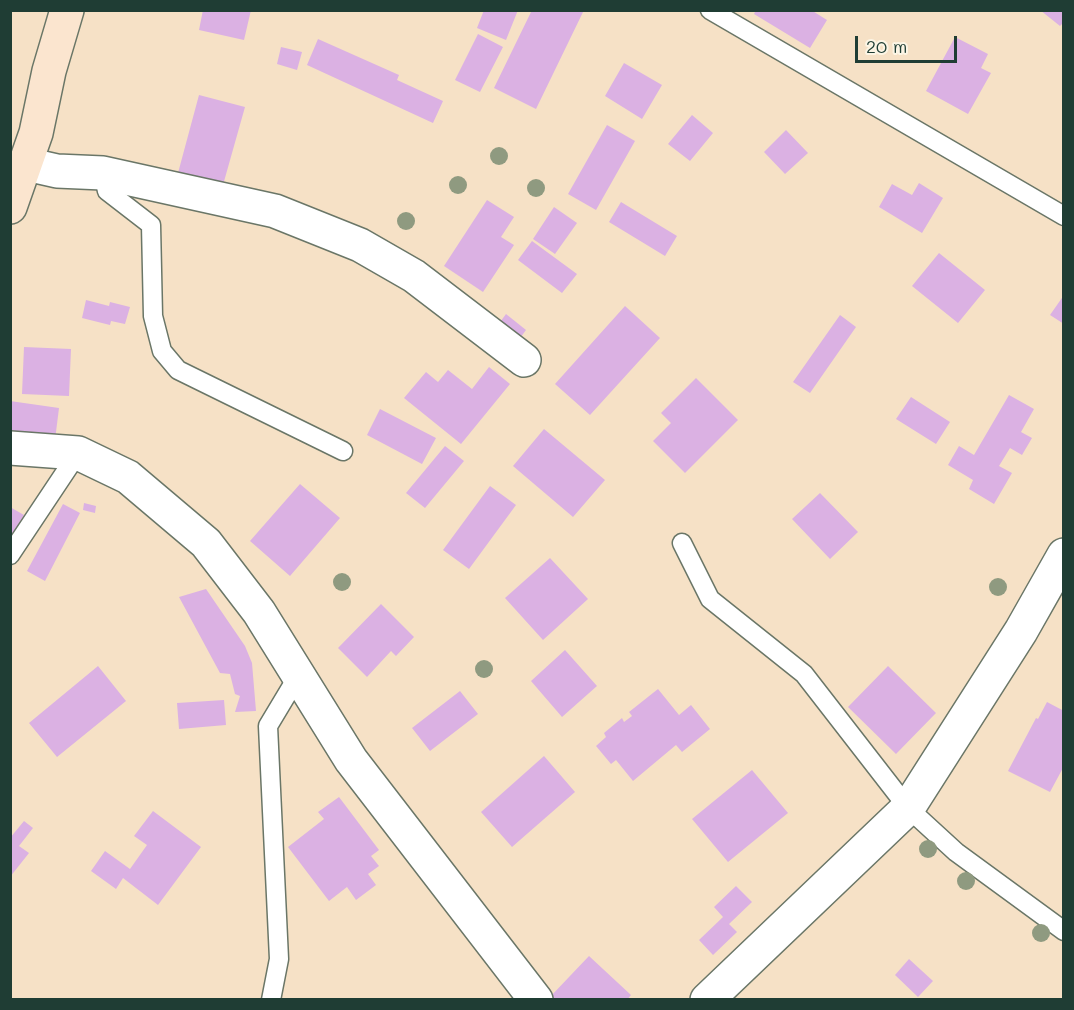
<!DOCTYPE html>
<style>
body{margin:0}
#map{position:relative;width:1074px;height:1010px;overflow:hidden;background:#f6e1c6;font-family:Mali,sans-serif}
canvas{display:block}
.frame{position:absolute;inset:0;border:12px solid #1f3d34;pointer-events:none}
.scale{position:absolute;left:855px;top:36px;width:102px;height:27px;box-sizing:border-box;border:3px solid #1f3d34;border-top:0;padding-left:8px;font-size:18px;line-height:21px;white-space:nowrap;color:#1f3d34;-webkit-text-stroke:4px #fcf5e5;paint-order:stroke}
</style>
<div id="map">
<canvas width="1074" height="1010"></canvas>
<div class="frame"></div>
<div class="scale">20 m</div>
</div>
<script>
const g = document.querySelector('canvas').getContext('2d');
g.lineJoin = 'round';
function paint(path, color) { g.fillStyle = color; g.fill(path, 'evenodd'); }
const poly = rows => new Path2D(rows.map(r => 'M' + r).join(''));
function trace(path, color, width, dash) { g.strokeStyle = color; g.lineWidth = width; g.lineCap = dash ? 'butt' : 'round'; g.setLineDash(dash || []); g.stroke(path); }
const building = poly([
 [203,10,251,10,244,40,199,30],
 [484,10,518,10,506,40,477,28],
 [532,10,584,10,536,109,494,88],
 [756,10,811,10,827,20,810,48,754,14],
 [1040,10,1064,10,1064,22,1060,26],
 [478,34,503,47,480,92,455,80],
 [955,37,988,54,981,68,991,73,968,114,926,91],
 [318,39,399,75,397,80,443,101,433,123,307,65],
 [281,47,302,52,297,70,277,64],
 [624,63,662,85,642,119,605,96],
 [199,95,245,107,223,185,178,173],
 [692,115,713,133,690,161,668,144],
 [607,125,635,141,596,210,568,194],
 [786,130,808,153,785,174,764,152],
 [919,183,943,198,922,233,879,207,892,184,912,195],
 [487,200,514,217,501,237,514,245,483,292,444,266],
 [621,202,677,236,665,256,609,222],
 [554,207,577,223,555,254,533,239],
 [532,241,577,274,562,293,518,260],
 [939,253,985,290,958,323,912,286],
 [1064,295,1064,324,1050,315],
 [86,300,109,306,110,302,130,307,125,324,111,321,110,325,82,318],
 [625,306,660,338,590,415,555,384],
 [506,314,526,330,515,345,495,329],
 [840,315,856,327,810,393,793,382],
 [24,347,71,349,69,396,22,394],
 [489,367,510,384,461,444,404,398,426,372,438,382,448,370,472,389],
 [696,378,738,420,685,473,653,441,671,423,661,413],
 [1009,395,1034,409,1021,432,1032,438,1022,455,1010,448,999,466,1012,473,994,504,969,489,973,480,948,465,959,446,974,455],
 [911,397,950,422,936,444,896,419],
 [10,401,59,408,55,440,10,434],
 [380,409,436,438,422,464,367,435],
 [544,429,605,480,573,517,513,466],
 [445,446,464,461,425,508,406,493],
 [300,484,340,518,290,576,250,541],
 [490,486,516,505,469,569,443,550],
 [820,493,858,532,830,559,792,519],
 [84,503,96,506,95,513,83,510],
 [63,504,80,513,45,581,27,571],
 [10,507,24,515,10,538],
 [550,558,588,599,543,640,505,598],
 [206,589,245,646,252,663,256,711,235,712,240,696,235,694,230,674,220,673,179,597],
 [381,604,414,637,396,656,391,651,367,677,338,648],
 [565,650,597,686,562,717,531,681],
 [98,666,126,701,57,757,29,723],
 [888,666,936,713,896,754,848,707],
 [658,689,679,715,691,705,710,729,682,752,676,745,633,781,616,760,611,764,596,746,606,737,604,733,622,718,624,722,632,716,629,712],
 [460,691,478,714,430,751,412,728],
 [224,700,226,725,179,729,177,703],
 [1047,702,1064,711,1064,766,1050,792,1008,771,1036,718,1038,719],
 [544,756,575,792,512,847,481,812],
 [752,770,788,813,728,862,692,819],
 [339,797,379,850,371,856,379,866,368,874,376,885,356,900,347,887,329,901,288,847,324,819,318,812],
 [153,811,201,847,158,905,123,878,116,889,91,871,105,851,130,869,147,845,134,836],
 [24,821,33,828,19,846,29,853,10,877,10,838],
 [736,886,752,902,729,924,737,932,713,955,699,940,723,917,714,907],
 [589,956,631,995,627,1000,552,1000,550,997],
 [909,959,933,981,918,997,895,975]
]);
const service = poly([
 [710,10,1064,216],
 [103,173,107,191,151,225,153,316,162,351,178,370,343,451],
 [682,543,710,599,804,674,908,808,956,852,1064,931],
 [10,555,78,453],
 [271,1000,279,959,268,726,298,676]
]);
const minor = poly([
 [26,164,57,171,103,173,275,211,360,245,414,276,524,360],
 [10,448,78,453,128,477,206,543,259,612,351,760,536,1000],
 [707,1000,908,808,1021,631,1064,555]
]);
const secondary = poly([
 [10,207,36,133,49,71,67,10]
]);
const trees = [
 [499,156],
 [458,185],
 [536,188],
 [406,221],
 [342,582],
 [998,587],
 [484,669],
 [928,849],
 [966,881],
 [1041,933]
];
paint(building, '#dbb1e3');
trace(service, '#6a7667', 21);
trace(minor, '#6a7667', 36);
trace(secondary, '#6a7667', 36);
trace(service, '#fff', 18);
trace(minor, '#fff', 33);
trace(secondary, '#fbe5cf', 33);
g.fillStyle = '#8f9a80';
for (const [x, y] of trees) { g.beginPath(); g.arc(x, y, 9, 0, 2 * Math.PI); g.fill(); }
</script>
